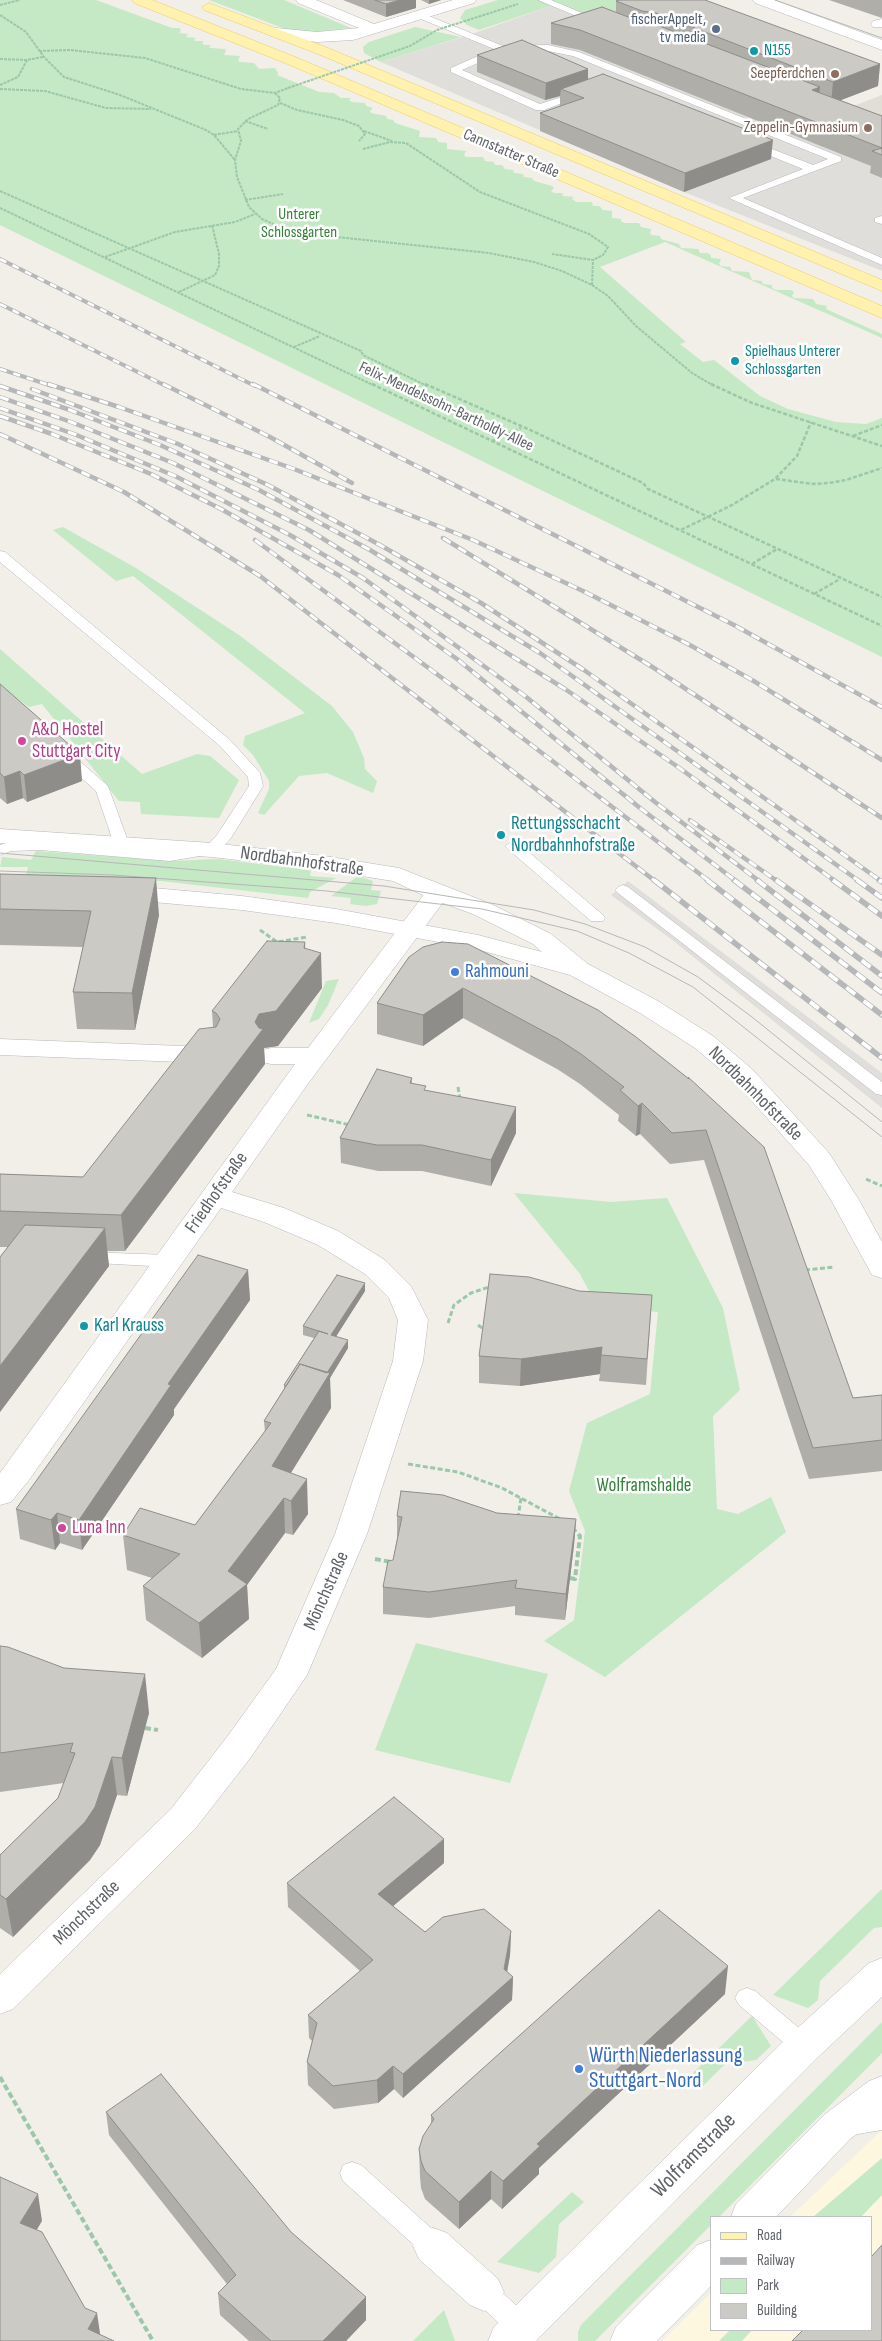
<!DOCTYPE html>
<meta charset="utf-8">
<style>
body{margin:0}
#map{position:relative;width:882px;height:2341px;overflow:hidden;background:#f1efe8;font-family:"Sofia Sans Condensed",sans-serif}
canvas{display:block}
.legend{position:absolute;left:710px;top:2216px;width:162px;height:115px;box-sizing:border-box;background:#fff;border:1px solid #bfc1c3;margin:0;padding:6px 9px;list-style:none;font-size:15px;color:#5f6368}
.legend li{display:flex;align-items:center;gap:10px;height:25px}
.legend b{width:25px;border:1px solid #bfc1c3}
</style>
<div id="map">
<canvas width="882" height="2341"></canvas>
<ul class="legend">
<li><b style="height:6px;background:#fff2af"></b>Road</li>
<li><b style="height:6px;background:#b6b7b8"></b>Railway</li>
<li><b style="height:14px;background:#c5e8c5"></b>Park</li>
<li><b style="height:14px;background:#cccac5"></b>Building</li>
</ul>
</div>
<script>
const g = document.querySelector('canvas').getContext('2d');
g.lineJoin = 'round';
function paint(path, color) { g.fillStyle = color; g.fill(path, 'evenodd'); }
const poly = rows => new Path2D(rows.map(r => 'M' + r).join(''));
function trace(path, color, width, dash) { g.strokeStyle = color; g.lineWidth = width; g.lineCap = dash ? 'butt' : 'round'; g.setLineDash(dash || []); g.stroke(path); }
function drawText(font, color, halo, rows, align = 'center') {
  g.font = font + ' "Sofia Sans Condensed",sans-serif'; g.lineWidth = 5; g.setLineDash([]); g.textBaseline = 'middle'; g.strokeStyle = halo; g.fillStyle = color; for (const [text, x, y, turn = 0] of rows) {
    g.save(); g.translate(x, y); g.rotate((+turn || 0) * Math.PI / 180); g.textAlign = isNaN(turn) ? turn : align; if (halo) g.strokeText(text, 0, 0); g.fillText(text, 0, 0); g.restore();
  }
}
const commercial = poly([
 [882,2130,882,2341,662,2341,711,2293,711,2330,871,2330,871,2217,790,2217]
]);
const industrial = poly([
 [550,6,635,38,882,139,882,271,684,192,381,62,469,35],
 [628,881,882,1073,882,1108,671,939,611,895]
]);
const education = poly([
 [882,95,882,139,825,117]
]);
const green = poly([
 [0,0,96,0,172,28,179,28,181,30,179,33,188,34,186,37,196,38,194,40,196,41,204,41,202,43,204,45,211,45,209,47,211,48,225,49,226,51,224,55,240,56,238,61,240,62,254,63,259,69,275,68,278,73,277,75,319,92,334,93,341,98,351,98,349,100,352,102,365,103,366,106,373,108,370,111,371,113,386,116,387,119,393,120,395,123,420,131,419,137,436,138,438,142,447,143,447,149,466,151,464,155,466,157,483,157,485,161,494,162,495,165,502,165,505,169,513,170,514,173,523,174,524,177,532,178,534,181,552,186,554,188,551,191,554,193,564,193,562,194,563,196,574,197,572,199,576,202,592,202,593,206,599,206,603,210,612,211,612,218,621,219,621,221,624,223,639,223,641,227,651,229,650,233,651,235,660,236,661,239,679,244,681,248,698,249,700,253,707,253,711,255,711,258,721,259,719,264,721,266,730,267,732,271,749,272,752,280,762,281,763,284,772,285,772,288,776,290,791,290,794,292,792,296,794,298,813,299,816,304,827,306,826,309,882,334,882,338,665,242,600,267,686,342,680,344,703,362,714,360,760,396,788,409,836,422,866,424,882,418,882,657,0,225],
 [209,0,284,0,351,28,307,33,288,30],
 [498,0,668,0,595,23,550,6,479,30,467,25,460,18,465,10],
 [415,27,461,37,381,62,364,53,363,47,369,42],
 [63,527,136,568,239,635,332,706,353,732,364,758,365,769,377,781,373,793,327,773,299,776,264,815,258,813,269,789,269,781,253,755,243,745,245,736,305,713,133,576,116,581,53,530],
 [0,649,142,774,197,754,210,756,239,780,219,818,141,814,140,802,119,801,42,704,29,707,0,686],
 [36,851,172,861,217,859,311,870,310,876,336,878,310,892,308,898,161,881,117,882,26,875,28,867,0,867,2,857,31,860],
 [358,876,373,881,371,890,381,891,377,904,366,906,350,904,351,898,331,896],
 [339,979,328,1005,319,1019,309,1023,326,981],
 [514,1193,611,1202,667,1198,723,1308,740,1390,713,1416,717,1509,738,1514,771,1497,786,1532,605,1677,544,1641,574,1620,585,1531,569,1491,587,1423,650,1394,658,1312,597,1306,580,1274],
 [416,1643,548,1674,510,1783,375,1750],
 [882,1889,882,1927,874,1928,820,1981,818,2000,808,2008,773,1995],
 [752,2016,771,2046,756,2060,725,2064,702,2087,690,2076],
 [882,2022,882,2053,719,2217,711,2217,711,2225,595,2341,578,2341,578,2332,581,2325],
 [882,2158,882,2195,861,2217,813,2217],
 [572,2192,584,2202,559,2224,556,2257,539,2273,497,2262],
 [444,2310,455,2341,413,2341],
 [730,2330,752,2330,742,2341,719,2341]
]);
const pathFar3 = poly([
 [0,5,20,0],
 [0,15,26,32,44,57,64,77,120,95,206,130,214,135,235,160],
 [39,51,70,50,145,58,241,89,275,93,288,88],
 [0,59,27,60],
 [0,85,18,77,27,60,43,57],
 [0,89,45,91,106,108,151,109],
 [275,93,280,98,278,105,248,119,238,129,241,141,235,160,237,177,249,207,262,219,282,228,308,234,489,253,534,262,562,271,592,285,608,296,636,326,692,373,714,386],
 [280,103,297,110,343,120,359,126,365,134,359,141],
 [245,121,268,129],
 [364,131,392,141],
 [214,135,238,131],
 [363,149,390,142,406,143,480,192,589,234,608,247,603,255,593,260,552,254],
 [0,191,361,351,363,355,427,386],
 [245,200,283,194],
 [0,208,375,386],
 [105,257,175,232,235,222,255,214],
 [592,285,593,260],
 [179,292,215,275,219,266,219,254,212,225],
 [294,347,320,336]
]);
const pathFar2 = poly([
 [372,384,882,626],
 [425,384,528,429,643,483,648,489,882,597],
 [711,384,752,403,882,446],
 [853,436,882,425],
 [492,441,521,428],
 [776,479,813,484,829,483,846,480,882,468],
 [681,530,732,505,775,479,797,456,811,422],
 [752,564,777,549],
 [814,594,840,579]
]);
const pathFar1 = poly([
 [260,930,277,942,307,937],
 [458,1087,460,1099],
 [307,1115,350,1125],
 [866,1179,882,1186],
 [805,1270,834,1267],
 [448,1323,454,1305,471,1293,492,1286],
 [478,1325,486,1331],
 [408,1464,458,1472,502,1488,560,1519],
 [518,1518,521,1498]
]);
const path = poly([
 [375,1559,391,1562],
 [570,1578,575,1579,580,1536,573,1529],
 [145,1728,158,1730],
 [0,2077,153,2341]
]);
const service = poly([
 [538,0,551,0,606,23,598,25,538,0],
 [419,12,503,46,548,45,579,52,841,157,841,161,743,198,882,258,882,265,729,198,803,169,746,146,746,142,754,142,813,165,828,159,573,56,548,51,525,51,524,55,521,56,503,52,462,70,540,104,583,90,588,93,544,110,536,110,451,72,451,68,494,49,416,17,414,15,419,12],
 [882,216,882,224,875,222,875,218,882,216],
 [0,551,5,552,230,740,260,773,263,786,231,838,217,853,170,861,40,850,11,851,0,855,0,845,9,842,40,840,115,847,96,791,58,757,56,754,58,751,68,751,108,786,129,844,125,848,170,851,207,846,217,835,249,786,248,777,220,746,0,562,0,551],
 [513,841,518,843,603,915,605,918,603,921,591,921,508,849,505,846,513,841],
 [623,885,628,887,882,1082,882,1095,876,1094,618,893,615,890,618,887,623,885],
 [85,1252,169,1255,175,1257,178,1261,175,1265,169,1267,79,1262,76,1258,79,1254,85,1252],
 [747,1988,755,1991,812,2039,816,2046,812,2053,804,2056,796,2053,739,2005,735,1998,739,1991,747,1988],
 [882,2108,882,2130,852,2135,843,2132,840,2124,843,2116,882,2108],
 [352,2162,361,2165,442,2238,445,2246,442,2254,433,2258,424,2254,343,2181,340,2173,343,2165,352,2162],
 [484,2280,493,2284,530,2318,534,2327,530,2336,521,2339,512,2336,475,2300,471,2292,475,2284,484,2280]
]);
const minor = poly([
 [296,0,316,0,374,24,453,0,476,0,474,3,353,40,317,42,271,36,268,33,271,30,276,28,317,32,359,28,298,3,296,0],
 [882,19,882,27,873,27,871,24,873,21,882,19],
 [438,886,447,888,450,893,307,1085,232,1192,284,1208,338,1231,385,1260,411,1286,428,1320,423,1361,367,1534,307,1675,251,1757,195,1829,13,2009,0,2014,0,1974,171,1809,227,1737,276,1669,335,1534,393,1361,398,1320,389,1298,365,1274,318,1245,264,1222,221,1208,29,1480,11,1502,0,1505,0,1473,295,1064,271,1064,262,1062,258,1056,262,1050,271,1048,308,1048,429,888,438,886],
 [0,1039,208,1047,217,1049,221,1055,217,1061,208,1063,0,1055,0,1039],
 [433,2228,447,2233,498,2279,504,2292,498,2305,484,2311,470,2305,419,2259,413,2246,419,2233,433,2228]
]);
const tertiary = poly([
 [753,0,774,0,882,40,882,50,755,3,753,0],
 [0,829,212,843,324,856,399,868,491,904,551,934,588,964,658,1001,713,1036,752,1069,829,1153,859,1200,882,1242,882,1278,872,1275,831,1200,809,1165,734,1081,695,1048,640,1013,570,975,476,949,336,923,242,910,120,899,111,897,108,892,111,887,120,885,242,896,336,909,478,935,542,952,533,944,473,914,429,898,393,881,324,870,212,857,0,843,0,829]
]);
const secondary = poly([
 [882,1958,882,1997,817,2058,536,2341,488,2341,494,2327,791,2034,869,1963,882,1958],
 [882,2076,882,2115,850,2139,776,2217,731,2217,736,2204,824,2115,869,2081,882,2076],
 [711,2240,711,2286,657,2341,610,2341,616,2327,697,2245,711,2240]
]);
const primary = poly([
 [132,0,152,0,300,59,882,306,882,318,290,65,134,3,132,0],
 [209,3,328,48,882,280,882,291,318,54,204,10,202,7,209,3]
]);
const tram = poly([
 [775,0,882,38],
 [0,853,384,886,534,910,585,924,645,947,698,977,752,1017,882,1122],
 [0,871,113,875,327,891,482,909,577,931,629,953,693,987,882,1137]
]);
const railFar2 = poly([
 [0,259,255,386],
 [0,304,166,386],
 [0,369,52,386]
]);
const railFar1 = poly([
 [48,384,119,407,294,469,473,540,583,591,688,644,752,680,882,760],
 [163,384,270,437,352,483],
 [253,384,734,625,882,707],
 [0,386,70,410,160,445,259,490,370,550,540,653,859,881],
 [32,389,178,444,268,485,380,545,481,603,584,670,881,881],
 [0,397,71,422,173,463,309,530,565,689,678,767,835,881],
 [0,408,74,434,175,476,290,535,363,578,525,696,655,802,759,881],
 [0,416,52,434,151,474,221,509,338,575,457,659,640,808,736,881],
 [0,434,124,492,260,576,655,881],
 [443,538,654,668,882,818],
 [255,540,495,717,709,881],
 [690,820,777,881]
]);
const rail = poly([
 [654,880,882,1058],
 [707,880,882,1015],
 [734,880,882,993],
 [757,880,882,976],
 [776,880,882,955],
 [833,880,882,916],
 [857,880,882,898],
 [879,880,882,882]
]);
const pathBridge = poly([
 [288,88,410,46,437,30,518,4]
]);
const wall = poly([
 [343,0,416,0,416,8,386,17],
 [421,0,441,0,429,4],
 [829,0,882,0,882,18],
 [616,1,880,64,878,86,840,100,882,116,882,178,870,173,871,166,580,50,551,44,551,23,616,12],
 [477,55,588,69,588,79,771,159,684,192,540,131,540,113,560,106,560,96,545,100,477,72],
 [0,684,82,781,27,802,23,798,7,804,0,798],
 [0,874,159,915,135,1030,77,1029,73,992,83,947,0,945],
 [305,942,305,948,322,988,278,1046,264,1048,265,1064,125,1251,107,1251,109,1266,0,1412,0,1257,8,1247,0,1247,0,1174,83,1177,213,1027,212,1011],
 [409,957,688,1078,853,1398,882,1395,882,1471,809,1479,704,1160,670,1164,640,1134,636,1136,618,1121,619,1115,580,1084,557,1069,463,1018,423,1046,377,1034,377,1003],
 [412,1078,412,1084,516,1133,491,1186,422,1171,378,1171,341,1163,340,1138],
 [248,1270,250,1300,174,1409,174,1415,82,1550,60,1543,55,1550,20,1539,16,1509],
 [365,1291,336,1336,348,1348,330,1378,331,1408,291,1473,308,1514,293,1535,285,1533,247,1585,249,1619,202,1658,146,1620,143,1586,152,1578,127,1570,123,1535,195,1525,265,1432,264,1421,284,1389,284,1385,314,1338,303,1335,303,1326],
 [579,1291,652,1295,646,1385,599,1381,600,1374,520,1386,479,1383,479,1356],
 [497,1513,576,1519,574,1545,565,1620,515,1615,515,1606,429,1618,383,1614,383,1587,393,1560,397,1539,397,1516],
 [0,1646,149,1713,127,1796,117,1795,100,1845,90,1860,13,1937,0,1928,0,1855,58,1798,64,1783,0,1792],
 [444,1863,393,1906,425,1932,511,1931,510,1955,507,1972,513,1977,512,2000,403,2098,394,2089,378,2103,334,2109,308,2085,307,2062,312,2041,309,2038,308,2015,360,1971,288,1907,287,1883],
 [725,1994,539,2168,539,2174,502,2209,491,2199,459,2229,425,2199,421,2188,420,2177,419,2149,431,2124,431,2115],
 [106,2112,291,2232,366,2320,346,2341,249,2341,220,2315,218,2293,227,2284,109,2135]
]);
const shadedWall = poly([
 [400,0,416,0,416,8,386,17,386,4],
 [429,0,441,0,429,4],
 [880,64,878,86,831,104,833,82],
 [588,69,588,87,561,89,560,96,545,100,546,83],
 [820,87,818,109,812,90],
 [773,140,771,159,684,192,685,173],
 [80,754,82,781,27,802,24,775],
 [20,771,23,798,7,804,4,777],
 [156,878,159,915,135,1030,132,993],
 [305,942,306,972,321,953,322,988,278,1046,264,1048,265,1064,125,1251,121,1215,255,1022,259,1014,304,948],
 [463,988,463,1018,423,1046,423,1015],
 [642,1103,640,1134,636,1136,638,1106],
 [516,1107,516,1133,491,1186,491,1160],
 [105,1228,109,1266,0,1412,0,1366],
 [248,1270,250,1300,174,1409,174,1415,82,1550,79,1520,168,1384],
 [365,1283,365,1291,332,1343,331,1335],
 [348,1340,348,1348,330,1378,331,1408,274,1500,272,1466,314,1394],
 [602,1347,600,1374,520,1386,521,1359],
 [307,1479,308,1514,293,1535,291,1501],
 [284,1498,285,1533,247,1585,249,1619,202,1658,199,1623,228,1571],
 [57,1513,60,1543,55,1550,51,1520],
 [576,1519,574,1545,565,1620,566,1594],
 [145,1674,149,1713,127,1796,122,1758],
 [112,1757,117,1795,100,1845,90,1860,13,1937,6,1899],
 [444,1839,444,1863,379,1918,378,1894],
 [511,1931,510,1955,505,1984,513,1977,512,2000,403,2098,403,2074,504,1969],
 [728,1966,725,1994,539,2168,539,2174,502,2209,503,2181,537,2144],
 [393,2066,394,2089,378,2103,377,2080],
 [491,2171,491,2199,459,2229,459,2202],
 [38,2194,42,2221,25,2250,20,2223],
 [366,2297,366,2320,346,2341,323,2341],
 [97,2313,101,2340,88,2329]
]);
const building = poly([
 [375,0,400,0,386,4,375,0],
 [619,0,705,0,880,64,833,82,656,13,642,11,616,1,619,0],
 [602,7,636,20,649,22,820,87,812,90,882,116,882,155,872,151,882,148,580,30,551,23,602,7],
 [522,40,588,69,546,83,477,55,522,40],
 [603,74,773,140,685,173,540,113,584,98,561,89,603,74],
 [0,684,80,754,24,775,20,771,4,777,0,773,0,684],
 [0,874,156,878,132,993,73,992,91,911,0,909,0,874],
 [267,941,305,942,304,948,321,953,276,1011,259,1014,255,1022,259,1028,263,1029,121,1215,0,1211,0,1174,83,1177,199,1029,216,1027,220,1019,216,1013,212,1011,267,941],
 [442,942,468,944,598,1010,636,1037,689,1079,688,1077,764,1147,853,1398,882,1395,882,1440,813,1448,706,1130,672,1133,642,1103,638,1106,620,1090,624,1087,581,1054,558,1039,463,988,423,1015,377,1003,409,957,423,947,442,942],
 [377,1069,412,1078,410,1083,426,1086,424,1090,516,1107,491,1160,422,1145,377,1145,340,1138,377,1069],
 [25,1225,105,1228,0,1366,0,1257,25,1225],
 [198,1255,248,1270,168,1384,171,1385,79,1520,57,1513,51,1520,16,1509,198,1255],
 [490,1274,529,1277,579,1291,652,1295,647,1359,601,1355,602,1347,521,1359,479,1356,490,1274],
 [337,1275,365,1283,331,1335,348,1340,327,1373,300,1364,286,1386,284,1385,319,1331,328,1334,303,1326,337,1275],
 [300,1364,330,1373,272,1466,307,1479,291,1501,284,1498,228,1571,247,1584,199,1623,143,1586,180,1554,123,1535,140,1508,195,1525,271,1423,264,1421,300,1364],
 [401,1491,443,1495,497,1513,576,1519,566,1594,515,1588,517,1580,429,1592,383,1587,388,1561,393,1560,402,1517,397,1516,401,1491],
 [0,1646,8,1647,64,1668,145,1674,122,1758,112,1757,95,1807,85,1822,6,1899,0,1895,0,1855,58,1798,75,1753,70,1752,73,1743,0,1753,0,1646],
 [394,1797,444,1839,378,1894,425,1932,443,1917,484,1909,511,1931,504,1969,513,1977,403,2074,393,2066,377,2080,333,2086,307,2062,317,2023,308,2015,373,1960,287,1883,394,1797],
 [659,1910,728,1966,537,2144,540,2146,503,2181,491,2171,459,2202,425,2171,421,2161,419,2149,423,2136,434,2119,431,2115,659,1910],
 [161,2074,291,2232,366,2297,323,2341,271,2341,218,2293,236,2275,106,2112,161,2074],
 [0,2177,38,2194,20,2223,42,2232,85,2308,97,2313,88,2329,114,2341,0,2341,0,2177],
 [882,2245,882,2341,792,2341,803,2330,871,2330,871,2257,882,2245]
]);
const markers = [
 [716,29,5,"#5c6f8a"],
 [754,51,5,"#0f9aa8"],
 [835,74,5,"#8d6e63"],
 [868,128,5,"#8d6e63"],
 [735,361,5,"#0f9aa8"],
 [22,741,5,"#d1479c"],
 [501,835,5,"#0f9aa8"],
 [455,972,5,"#3f7fe0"],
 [84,1326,5,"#0f9aa8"],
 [62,1528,5,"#d1479c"],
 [579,2069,5,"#3f7fe0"]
];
const farServicenames = [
 ["fischerAppelt,",706,20],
 ["tv media",706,38]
];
const farCulturenames = [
 ["N155",764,51],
 ["Spielhaus Unterer",745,352],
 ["Schlossgarten",745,370]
];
const farEducationnames = [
 ["Seepferdchen",825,74],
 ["Zeppelin-Gymnasium",858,128]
];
const farStreetnames = [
 ["Cannstatter Straße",511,154,23],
 ["Felix-Mendelssohn-Bartholdy-Allee",446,407,25]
];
const farParknames = [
 ["Unterer",299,215],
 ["Schlossgarten",299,233]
];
const hotelNames = [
 ["A&O Hostel",32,730],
 ["Stuttgart City",32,752],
 ["Luna Inn",72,1528]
];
const cultureNames = [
 ["Rettungsschacht",511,824],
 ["Nordbahnhofstraße",511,846],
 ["Karl Krauss",94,1326]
];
const streetNames = [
 ["Nordbahnhofstraße",302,862,8],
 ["Nordbahnhofstraße",755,1094,45],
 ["Friedhofstraße",217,1193,-55],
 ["Mönchstraße",327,1591,-66],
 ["Mönchstraße",87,1913,-44]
];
const shopNames = [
 ["Rahmouni",465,972]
];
const parkNames = [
 ["Wolframshalde",644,1486]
];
const nearShopnames = [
 ["Würth Niederlassung",589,2056],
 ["Stuttgart-Nord",589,2081]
];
const nearStreetnames = [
 ["Wolframstraße",694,2156,-45]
];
paint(commercial, '#fef7e0');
paint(industrial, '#e0deda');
paint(education, '#e1ded6');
paint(green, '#c5e8c5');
trace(service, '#b5b8bc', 1);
trace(minor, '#b5b8bc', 1);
trace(tertiary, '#b5b8bc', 1);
trace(secondary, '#b6babf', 1);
trace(primary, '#f2c960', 1);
trace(pathFar3, '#9cc7a9', 2, [3, 1]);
trace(pathFar2, '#9cc7a9', 2.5, [4, 2]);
trace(pathFar1, '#9cc7a9', 3, [5, 2.5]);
trace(path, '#9cc7a9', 4, [6, 3]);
paint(service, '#fff');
paint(minor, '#fff');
paint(tertiary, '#fff');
paint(secondary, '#fff');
paint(primary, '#fff2af');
trace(tram, '#b6b7b8', 1);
trace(railFar2, '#b6b7b8', 4);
trace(railFar1, '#b6b7b8', 4.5);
trace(rail, '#b6b7b8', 5.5);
trace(railFar2, '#fff', 2.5, [7]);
trace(railFar1, '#fff', 3, [9]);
trace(rail, '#fff', 4, [11]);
trace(pathBridge, '#9cc7a9', 2, [3, 1]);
paint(wall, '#afaea9');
paint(shadedWall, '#8f8d8a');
paint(building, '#cccac5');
trace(building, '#8f8d8a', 1);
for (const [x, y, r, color] of markers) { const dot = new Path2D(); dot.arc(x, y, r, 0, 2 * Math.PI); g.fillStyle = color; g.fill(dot); trace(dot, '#fff', 2); }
drawText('16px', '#4e5e75', '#fff', farServicenames, 'right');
drawText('16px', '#0d838f', '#fff', farCulturenames, 'left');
drawText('16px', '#785e54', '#fff', farEducationnames, 'right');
drawText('16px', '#5f6368', '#fff', farStreetnames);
drawText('16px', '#348238', '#fff', farParknames);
drawText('19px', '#b23c85', '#fff', hotelNames, 'left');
drawText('19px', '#0d838f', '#fff', cultureNames, 'left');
drawText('19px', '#5f6368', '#fff', streetNames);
drawText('19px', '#366cbe', '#fff', shopNames, 'left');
drawText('19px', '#348238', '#fff', parkNames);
drawText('22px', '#366cbe', '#fff', nearShopnames, 'left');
drawText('22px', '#5f6368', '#fff', nearStreetnames);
</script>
